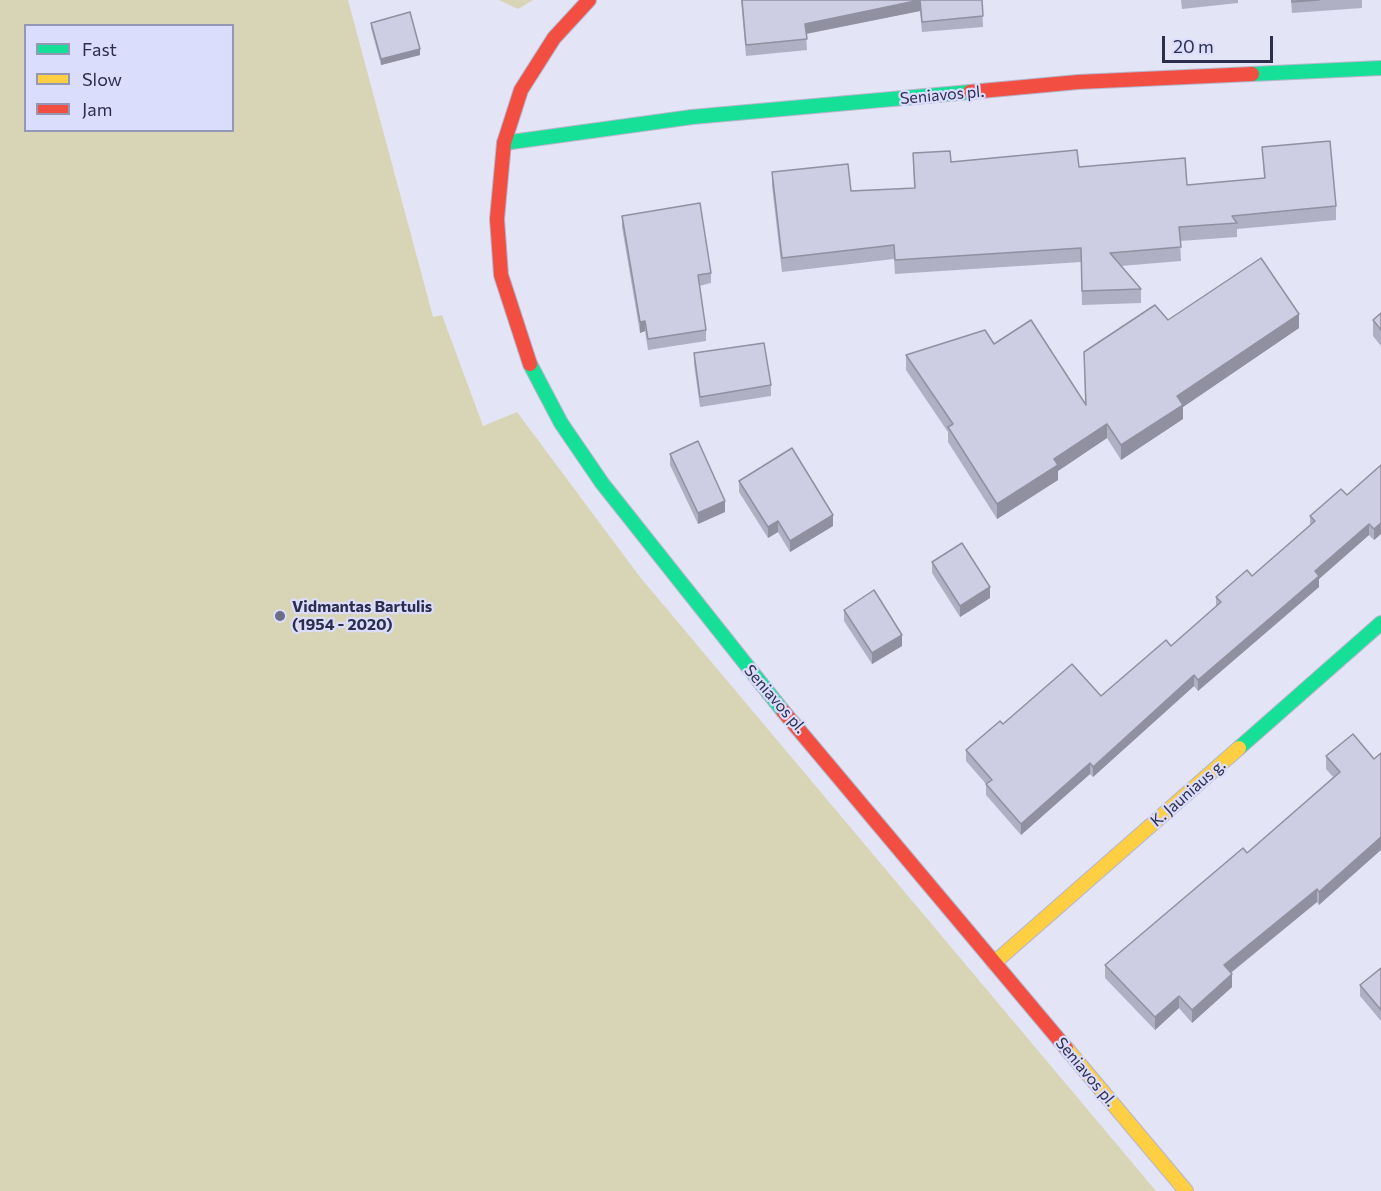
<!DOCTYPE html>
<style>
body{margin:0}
#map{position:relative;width:1381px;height:1191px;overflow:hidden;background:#e3e4f5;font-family:Commissioner,sans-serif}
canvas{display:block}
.legend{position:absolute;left:24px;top:24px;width:210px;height:108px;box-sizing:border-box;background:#dbddfd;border:2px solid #9597b6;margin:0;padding:8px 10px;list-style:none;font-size:18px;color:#2d2d4c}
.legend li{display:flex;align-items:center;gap:12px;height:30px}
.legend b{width:30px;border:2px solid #9597b6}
.scale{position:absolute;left:1162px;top:36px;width:111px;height:27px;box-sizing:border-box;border:3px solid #2d2d4c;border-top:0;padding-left:8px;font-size:18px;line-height:21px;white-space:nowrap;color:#2d2d4c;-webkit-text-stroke:4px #dbddfd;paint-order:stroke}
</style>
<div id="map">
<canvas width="1381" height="1191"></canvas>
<ul class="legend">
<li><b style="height:8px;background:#16e098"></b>Fast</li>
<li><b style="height:8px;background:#ffcf43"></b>Slow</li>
<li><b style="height:8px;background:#f24e42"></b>Jam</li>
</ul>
<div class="scale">20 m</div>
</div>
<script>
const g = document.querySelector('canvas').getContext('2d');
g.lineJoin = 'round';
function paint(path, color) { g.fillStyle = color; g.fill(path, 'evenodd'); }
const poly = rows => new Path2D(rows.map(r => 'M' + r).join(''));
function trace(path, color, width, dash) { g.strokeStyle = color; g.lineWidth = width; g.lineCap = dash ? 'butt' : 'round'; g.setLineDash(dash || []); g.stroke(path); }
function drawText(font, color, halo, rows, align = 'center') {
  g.font = font + ' Commissioner,sans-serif'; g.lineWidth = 4.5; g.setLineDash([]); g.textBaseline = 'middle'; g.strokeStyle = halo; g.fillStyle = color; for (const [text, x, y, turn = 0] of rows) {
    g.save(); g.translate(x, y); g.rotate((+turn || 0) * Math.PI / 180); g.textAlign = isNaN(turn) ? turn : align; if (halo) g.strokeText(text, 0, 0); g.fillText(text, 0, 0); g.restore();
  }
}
const green = poly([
 [0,0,348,0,433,317,442,315,483,426,517,412,640,577,1156,1191,0,1191],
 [26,26,232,26,232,130,26,130],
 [499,0,533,0,518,9]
]);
const fast = poly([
 [1252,74,1381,68],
 [504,143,692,117,970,92],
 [530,364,561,423,602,483,783,711],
 [1239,748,1381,623]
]);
const slow = poly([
 [994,963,1239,748],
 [1066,1048,1186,1191]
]);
const jam = poly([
 [970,92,1078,82,1252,74],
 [530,364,501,275,497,219,504,143,521,90,554,38,589,0],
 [783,711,1066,1048]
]);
const wall = poly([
 [741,0,982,0,983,27,922,32,920,11,806,34,807,50,746,56],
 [1181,0,1238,0,1238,3,1182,9],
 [1291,0,1362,0,1362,8,1292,13],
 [371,23,420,55,381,65,371,28],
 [1262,147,1336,206,1336,220,1237,229,1237,237,1180,241,1181,261,1121,266,1141,289,1141,303,1082,305,1081,262,895,274,894,259,782,272,772,186,772,172,851,191,914,188,913,153,951,162,1079,167,1187,185,1264,178],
 [622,216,711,273,711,283,699,286,706,330,706,341,648,350,645,331,640,333,622,227],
 [1381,313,1381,346,1373,336,1373,320],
 [1168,320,1299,328,1183,407,1183,419,1121,460,1107,438,1058,471,1058,480,997,519,948,442,948,432,906,370,906,355,994,344,1085,404,1084,352],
 [694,353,771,385,771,396,700,407,694,364],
 [670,454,725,512,698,524,670,465],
 [1381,465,1381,534,1374,540,1369,535,1319,579,1319,587,1198,691,1194,686,1093,777,1090,774,1021,835,986,795,986,784,966,761,966,750,1003,724,1101,696,1171,646,1216,607,1216,597,1252,576,1310,525,1310,516,1347,495],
 [739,481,833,526,790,552,778,532,768,538,739,492],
 [932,562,990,598,960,617,932,573],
 [844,610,902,646,872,664,844,621],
 [1353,734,1319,905,1317,902,1231,973,1232,987,1192,1023,1179,1008,1155,1030,1105,978,1105,965,1247,853,1333,777,1326,769,1326,756],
 [1381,968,1381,1021,1360,996,1360,985]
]);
const shadedWall = poly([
 [920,0,920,11,805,34,805,24],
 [420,49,420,55,381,65,381,59],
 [1299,314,1299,328,1183,407,1183,419,1121,460,1121,445,1177,396],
 [645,321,645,331,640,333,640,322],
 [1107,424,1107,438,1058,471,1058,480,997,519,997,504,1054,459],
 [725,501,725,512,698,524,698,513],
 [833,515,833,526,790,552,790,541],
 [778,521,778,532,768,538,768,527],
 [1381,523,1381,534,1374,540,1374,529],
 [1369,524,1369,535,1319,579,1319,587,1198,691,1198,680,1315,571],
 [990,587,990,598,960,617,960,606],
 [902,635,902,646,872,664,872,653],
 [1194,675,1194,686,1093,777,1093,767],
 [1090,763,1090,774,1021,835,1021,824],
 [1381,837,1381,850,1319,905,1319,892],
 [1317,889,1317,902,1224,978,1224,965],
 [1232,974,1232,987,1192,1023,1192,1010],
 [1179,996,1179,1008,1155,1030,1155,1017]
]);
const building = poly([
 [742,0,920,0,805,24,807,39,746,45,742,0],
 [920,0,982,0,983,16,922,22,920,0],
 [1292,0,1319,0,1292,2,1292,0],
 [410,12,420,49,381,59,371,23,410,12],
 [1330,141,1336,206,1232,216,1237,223,1179,227,1181,247,1110,253,1141,289,1082,291,1081,248,895,260,894,245,782,258,772,172,848,164,851,191,915,188,913,153,950,151,951,162,1077,150,1079,167,1185,158,1187,185,1265,178,1262,147,1330,141],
 [700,203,711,273,698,275,706,330,648,339,645,321,640,322,622,216,700,203],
 [1261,258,1299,314,1177,396,1183,405,1121,445,1107,424,1054,459,1058,465,997,504,948,427,953,424,906,355,985,330,994,344,1031,320,1086,405,1084,352,1155,305,1168,320,1261,258],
 [1381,313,1381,330,1373,320,1381,313],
 [764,343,771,385,700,397,694,353,764,343],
 [698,441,725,501,698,513,670,454,698,441],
 [792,448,833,515,790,541,778,521,768,527,739,481,792,448],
 [1381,465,1381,523,1374,529,1369,524,1315,571,1319,576,1198,680,1194,675,1093,767,1090,763,1021,824,986,784,992,780,966,750,1000,721,1003,724,1072,664,1101,696,1166,640,1171,646,1221,602,1216,597,1247,570,1252,576,1315,521,1310,516,1341,489,1347,495,1381,465],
 [962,543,990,587,960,606,932,562,962,543],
 [874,590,902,635,872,653,844,610,874,590],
 [1353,734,1374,759,1381,753,1381,837,1319,892,1317,889,1224,965,1232,974,1192,1010,1179,996,1155,1017,1105,965,1243,848,1247,853,1340,772,1326,756,1353,734],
 [1381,968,1381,1010,1360,985,1381,968]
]);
const markers = [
 [280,616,6,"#6d6d87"]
];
const streetNames = [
 ["Seniavos pl.",942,95,-5],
 ["Seniavos pl.",775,699,49],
 ["K. Jauniaus g.",1188,793,-41],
 ["Seniavos pl.",1086,1072,50]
];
const poiNames = [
 ["Vidmantas Bartulis",292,607],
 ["(1954 - 2020)",292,625]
];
paint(green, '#d8d5b6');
trace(fast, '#b5b5cb', 16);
trace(slow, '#b5b5cb', 16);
trace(jam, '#b5b5cb', 16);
trace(fast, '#16e098', 14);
trace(slow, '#ffcf43', 14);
trace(jam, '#f24e42', 14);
paint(wall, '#b0b0c4');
paint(shadedWall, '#9090a0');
paint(building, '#cdcde4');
trace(building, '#9090a0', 1.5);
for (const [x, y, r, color] of markers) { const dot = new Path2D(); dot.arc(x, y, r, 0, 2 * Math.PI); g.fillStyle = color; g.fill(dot); trace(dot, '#dbddfd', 2); }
drawText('16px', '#2d2d4c', '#dbddfd', streetNames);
drawText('bold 16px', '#2d2d4c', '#dbddfd', poiNames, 'left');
</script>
